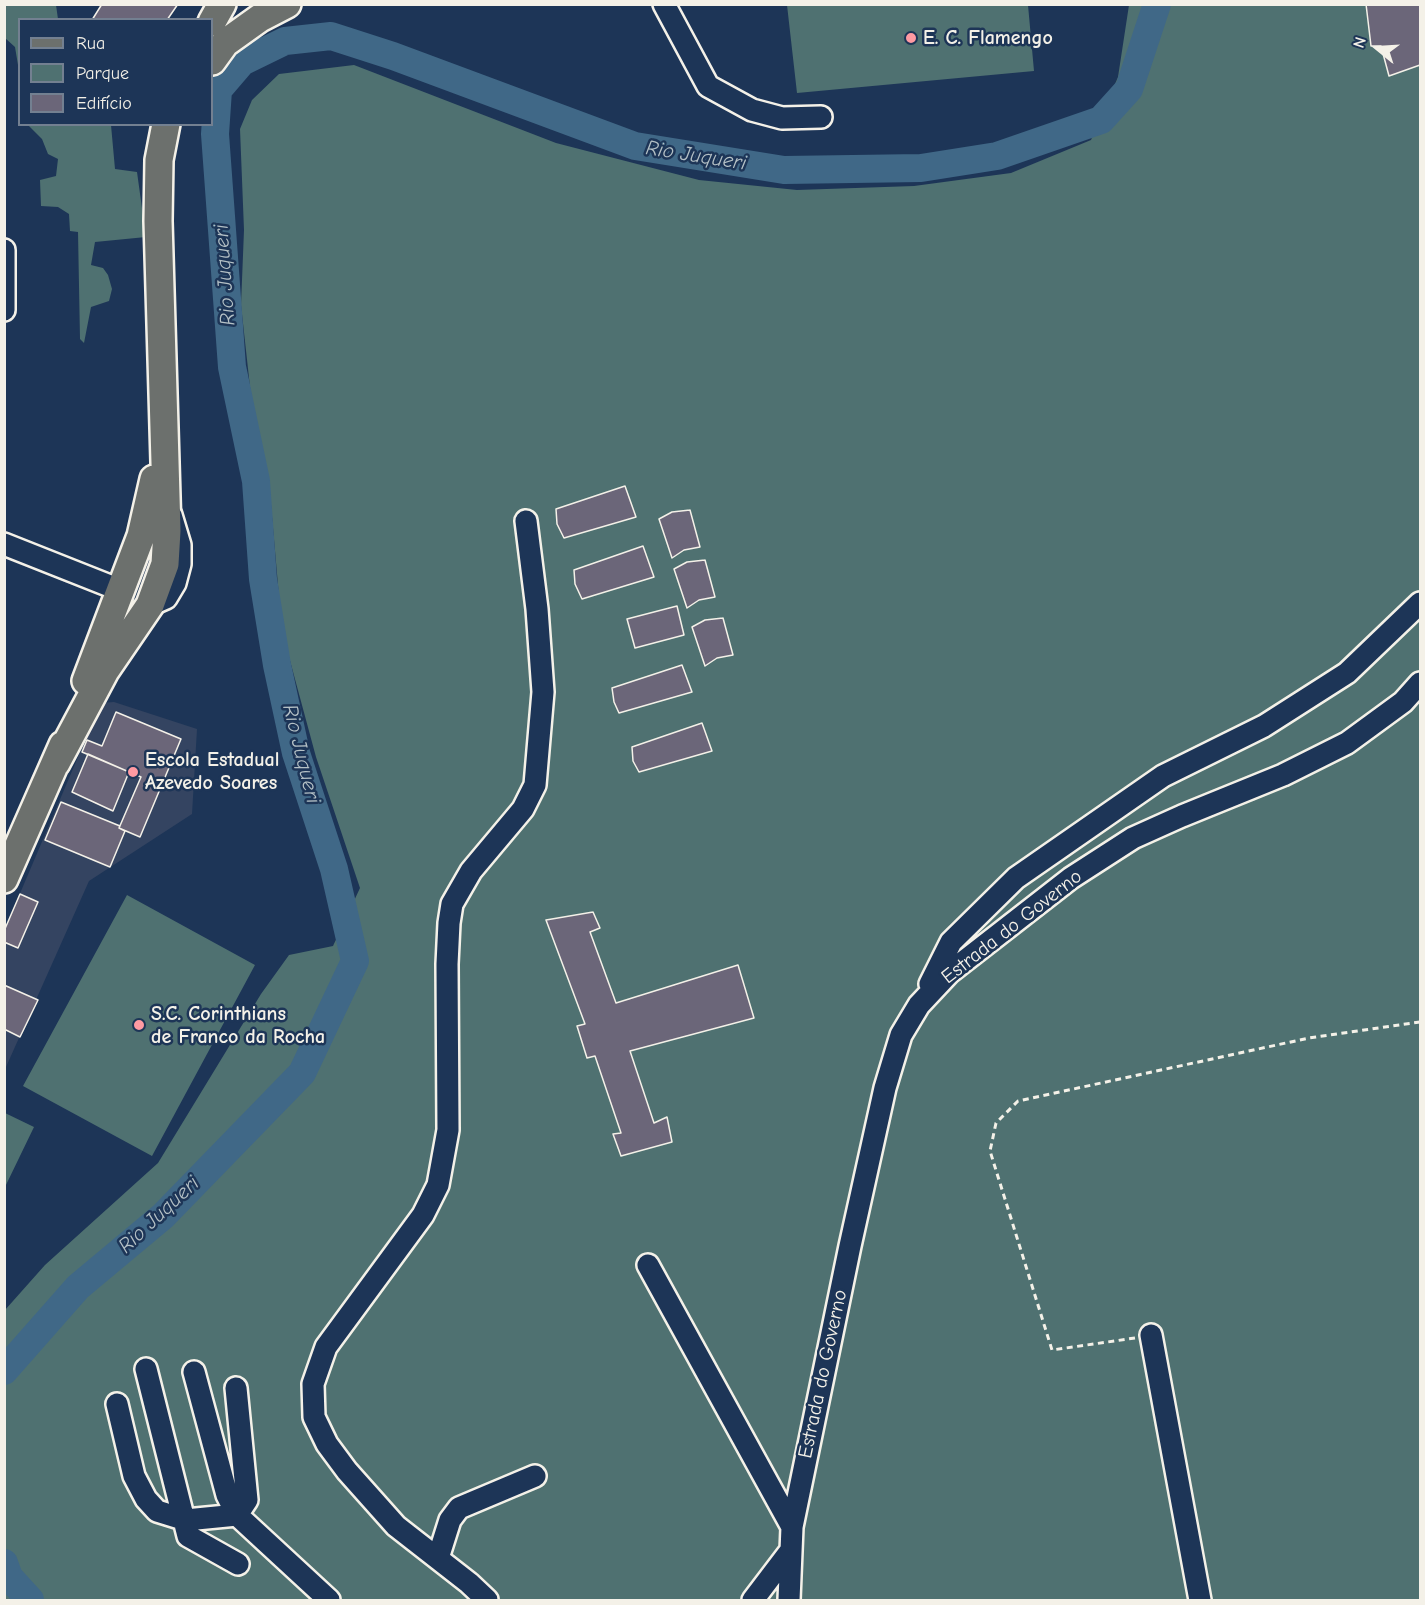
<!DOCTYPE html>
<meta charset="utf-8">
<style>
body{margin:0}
#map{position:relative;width:1425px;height:1605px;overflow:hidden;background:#1d3557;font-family:"Comic Neue",sans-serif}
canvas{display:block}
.frame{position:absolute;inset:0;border:6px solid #f4f1e8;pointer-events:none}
.legend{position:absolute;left:18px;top:18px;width:195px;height:108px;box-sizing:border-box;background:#1d3557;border:2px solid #738091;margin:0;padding:8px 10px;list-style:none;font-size:18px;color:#f4f1e8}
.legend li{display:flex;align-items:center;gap:12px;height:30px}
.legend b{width:30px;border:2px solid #738091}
.north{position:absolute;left:1347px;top:18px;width:60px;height:60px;-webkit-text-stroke:4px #1d3557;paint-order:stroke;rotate:288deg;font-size:16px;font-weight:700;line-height:24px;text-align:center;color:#f4f1e8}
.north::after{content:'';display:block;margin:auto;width:21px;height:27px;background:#f4f1e8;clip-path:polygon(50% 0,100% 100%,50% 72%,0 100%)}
</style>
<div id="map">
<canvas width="1425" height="1605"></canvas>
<div class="frame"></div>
<ul class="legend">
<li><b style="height:8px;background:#6c706d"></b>Rua</li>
<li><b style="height:16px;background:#4f7171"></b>Parque</li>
<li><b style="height:16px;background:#6b6679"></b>Edifício</li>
</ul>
<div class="north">N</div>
</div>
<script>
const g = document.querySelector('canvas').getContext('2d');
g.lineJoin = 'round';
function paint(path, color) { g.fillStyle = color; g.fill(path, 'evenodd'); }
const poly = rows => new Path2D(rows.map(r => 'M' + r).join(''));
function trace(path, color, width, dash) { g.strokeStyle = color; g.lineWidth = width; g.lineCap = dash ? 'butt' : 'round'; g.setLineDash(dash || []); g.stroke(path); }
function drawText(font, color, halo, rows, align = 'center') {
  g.font = font + ' "Comic Neue",sans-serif'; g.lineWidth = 5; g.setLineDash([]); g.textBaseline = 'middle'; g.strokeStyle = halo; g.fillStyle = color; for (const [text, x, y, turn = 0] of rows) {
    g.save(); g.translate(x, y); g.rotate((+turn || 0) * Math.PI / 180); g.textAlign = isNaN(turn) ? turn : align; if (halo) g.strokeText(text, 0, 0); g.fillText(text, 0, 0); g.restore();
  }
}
const built = poly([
 [114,702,197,729,192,814,89,881,6,1067,4,931,101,703]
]);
const green = poly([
 [5,4,56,5,58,19,20,20,19,71,15,47,5,38],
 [787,5,1028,5,1034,71,797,93],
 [1129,5,1420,5,1420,1600,5,1600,5,1310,45,1265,158,1163,261,994,289,955,333,946,360,888,316,757,282,631,269,482,251,396,241,305,244,230,240,129,252,100,279,74,354,65,556,143,699,180,797,190,914,186,1011,173,1091,140,1118,77],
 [28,125,111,125,115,169,137,172,146,237,95,242,91,265,103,268,108,275,112,289,109,301,91,307,84,343,80,339,78,232,70,231,69,214,58,207,41,206,40,180,56,176,58,159,48,154,42,139],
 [127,895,255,965,152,1156,23,1086],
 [5,1113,34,1127,5,1187]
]);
const river = poly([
 [4,1371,78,1287,163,1216,302,1073,355,961,334,869,296,753,277,665,263,579,256,481,232,367,215,134,218,90,242,62,285,41,331,36,393,56,635,146,784,170,921,168,997,156,1101,120,1129,89,1157,4],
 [4,1563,9,1577,30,1600]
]);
const building = poly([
 [102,4,178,4,167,20,92,20,102,4],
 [1366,4,1420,4,1420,65,1389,76,1381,46,1371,46,1366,4],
 [625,486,636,517,564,538,557,524,556,509,625,486],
 [690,510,700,547,684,550,672,558,659,519,672,512,690,510],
 [643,546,654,577,582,599,575,584,574,570,643,546],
 [705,560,715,597,699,600,687,608,674,569,687,562,705,560],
 [677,606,684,635,635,648,627,619,677,606],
 [723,618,733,655,717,658,705,666,692,627,705,620,723,618],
 [682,665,692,692,619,713,614,702,612,688,682,665],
 [116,712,181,739,140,837,119,828,141,777,82,752,87,740,102,746,116,712],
 [702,723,712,751,639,772,633,761,632,747,702,723],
 [88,754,129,772,113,811,72,792,88,754],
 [61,802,120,826,119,828,125,831,110,867,45,840,61,802],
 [20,894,38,902,18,948,4,942,4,931,20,894],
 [593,912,600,928,590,932,616,1003,738,965,754,1018,630,1051,654,1123,667,1117,672,1142,621,1156,613,1134,621,1133,595,1056,587,1058,577,1026,585,1024,546,920,593,912],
 [4,985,38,1000,20,1037,4,1029,4,985]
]);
const path = poly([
 [1135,1338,1052,1350,990,1151,996,1123,1018,1101,1309,1038,1420,1022]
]);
const minor = poly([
 [664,4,708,86,752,110,782,118,821,117],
 [4,250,4,310],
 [4,544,120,590],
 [150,605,166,598,175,583,180,564,180,545,171,515],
 [930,984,951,942,1016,878,1163,776,1264,726,1347,673,1420,603],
 [648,1265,792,1527],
 [1151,1335,1200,1600],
 [146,1369,188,1536,238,1564],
 [194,1372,227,1495,237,1515,329,1600],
 [117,1404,134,1476,146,1499,157,1511,186,1520,237,1515,247,1500,236,1388],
 [438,1558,450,1520,459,1508,535,1476],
 [487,1600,469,1583,396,1526,347,1471,327,1444,314,1417,313,1384,326,1347,423,1215,438,1185,448,1130,447,964,449,923,452,904,471,871,523,809,535,785,543,692,537,609,526,521],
 [753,1600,791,1550],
 [789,1600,792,1527,850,1246,885,1088,901,1035,919,1005,949,973,1071,878,1133,838,1182,816,1283,775,1347,743,1403,702,1420,683]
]);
const major = poly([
 [212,22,222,4],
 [212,61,225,43,260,18,287,4],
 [86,681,141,536,154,479],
 [56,763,105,671,150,605,165,564,167,531,158,221,159,160,166,124],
 [4,879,63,745]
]);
const markers = [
 [911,38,6,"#ff9aa2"],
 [133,772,6,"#ff9aa2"],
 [139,1025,6,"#ff9aa2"]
];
const poiNames = [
 ["E. C. Flamengo",923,38],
 ["Escola Estadual",145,760],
 ["Azevedo Soares",145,783],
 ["S.C. Corinthians",151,1014],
 ["de Franco da Rocha",151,1037]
];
const streetNames = [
 ["Estrada do Governo",1012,927,-38],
 ["Estrada do Governo",823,1374,-78]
];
const waterNames = [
 ["Rio Juqueri",696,156,9],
 ["Rio Juqueri",225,275,-94],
 ["Rio Juqueri",301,754,76],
 ["Rio Juqueri",159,1215,-43]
];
paint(built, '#344461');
paint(green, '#4f7171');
trace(river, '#406887', 28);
paint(building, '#6b6679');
trace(building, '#f4f1e8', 1.5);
trace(minor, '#f4f1e8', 26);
trace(major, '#f4f1e8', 32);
trace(path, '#f4f1e8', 3, [6, 4.5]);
trace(minor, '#1d3557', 21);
trace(major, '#6c706d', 27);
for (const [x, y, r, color] of markers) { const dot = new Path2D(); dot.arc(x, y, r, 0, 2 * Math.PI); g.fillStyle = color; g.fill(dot); trace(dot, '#1d3557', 2); }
drawText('bold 20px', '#f4f1e8', '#1d3557', poiNames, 'left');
drawText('20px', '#f4f1e8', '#1d3557', streetNames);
drawText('italic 21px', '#b5c1c6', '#1d3557', waterNames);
</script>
